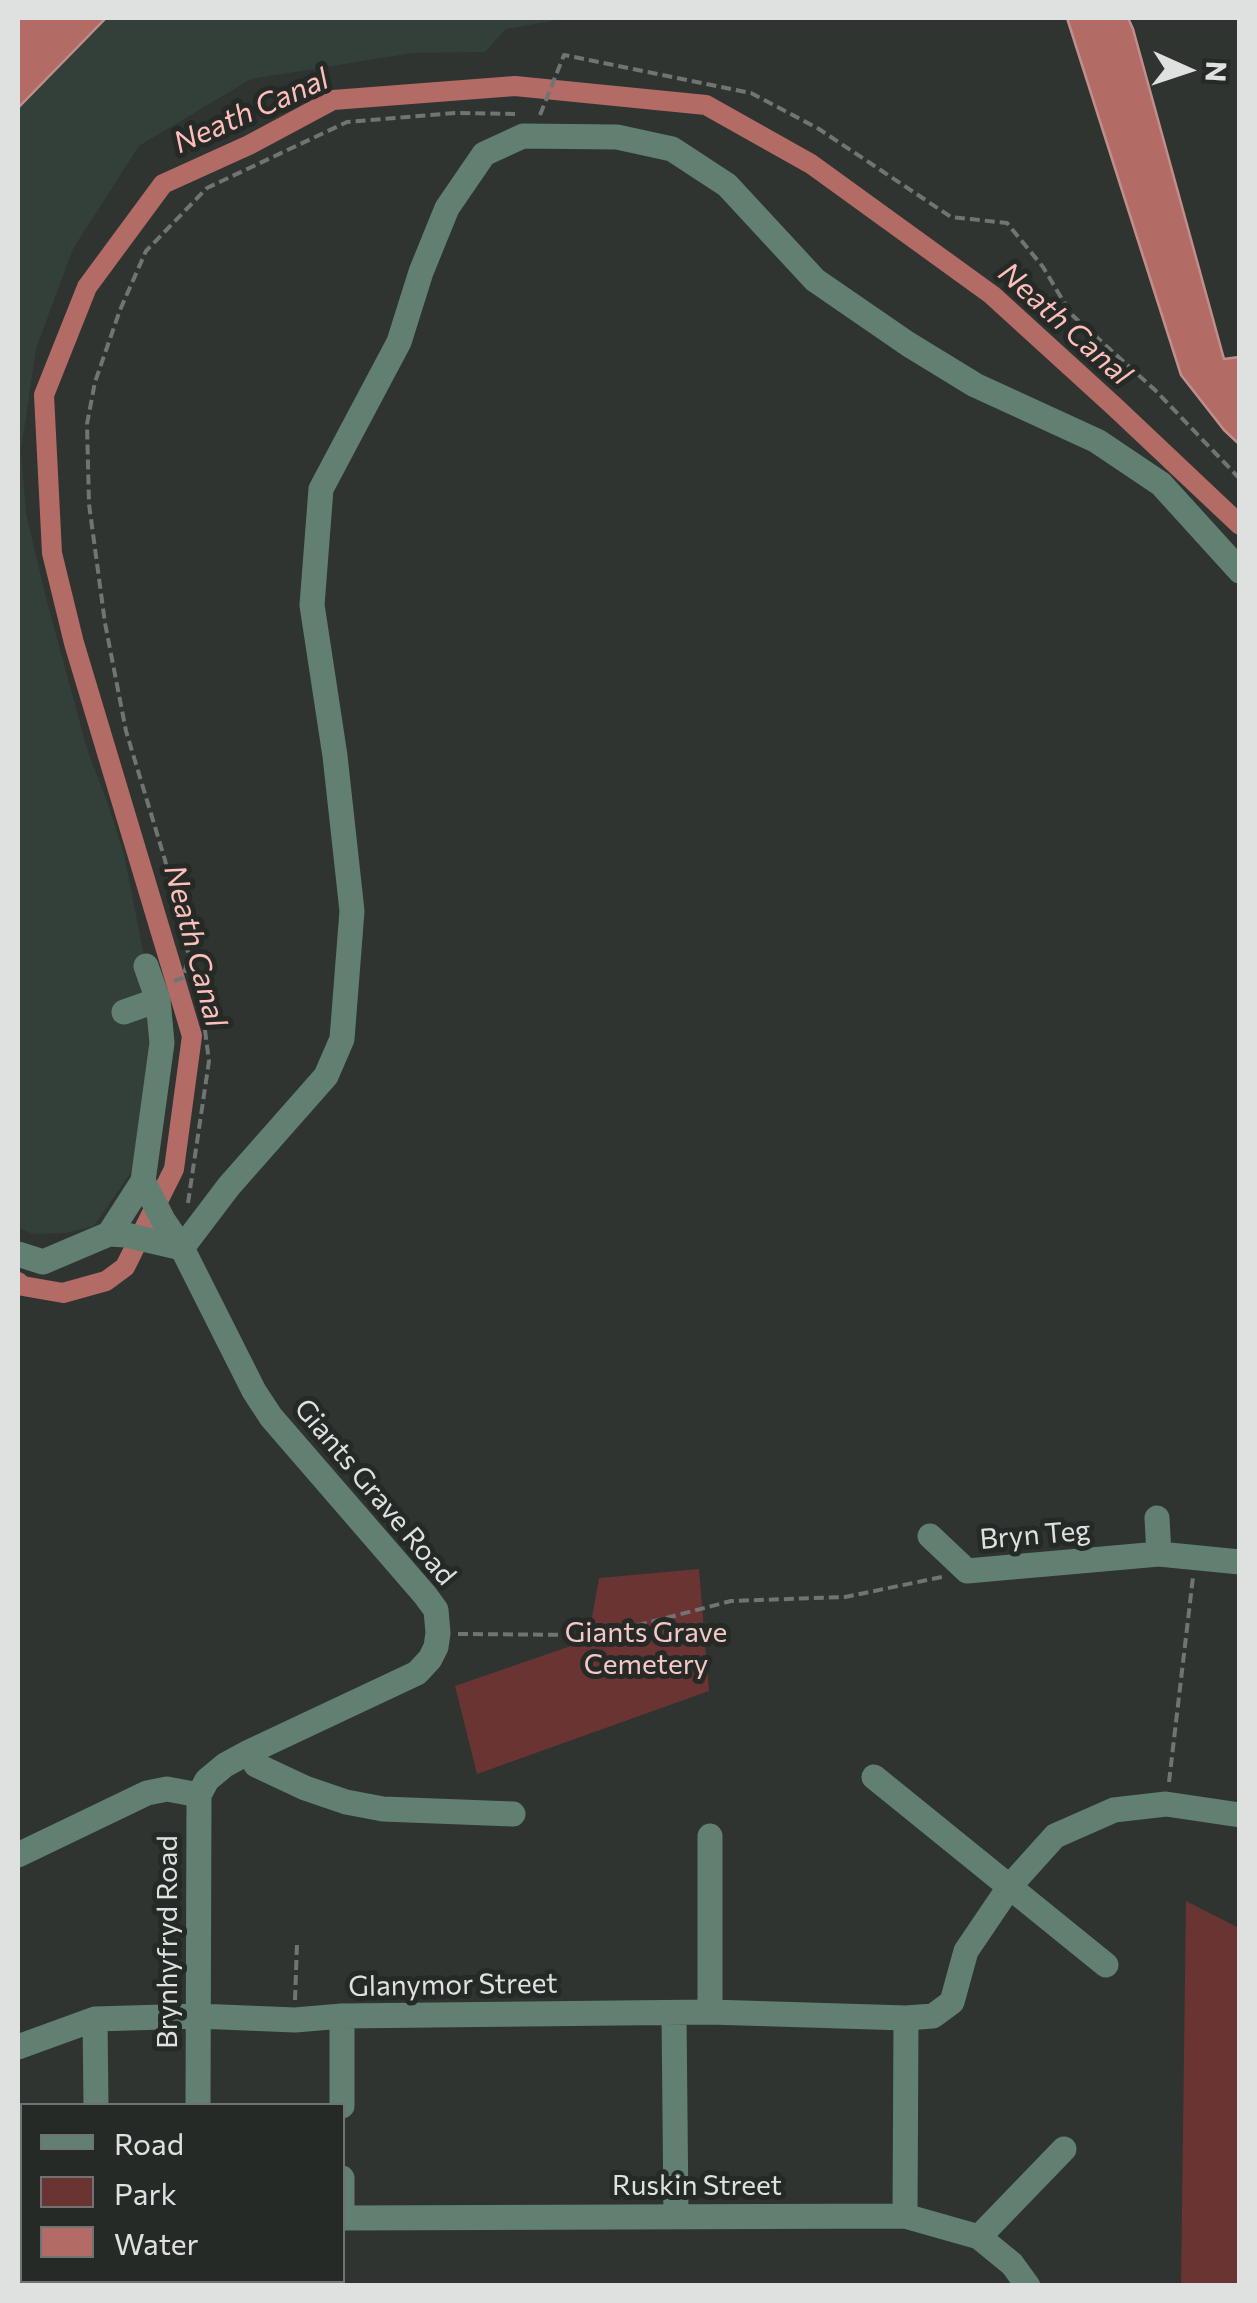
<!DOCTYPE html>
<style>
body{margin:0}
#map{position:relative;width:1257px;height:2303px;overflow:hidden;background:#2f3431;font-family:Commissioner,sans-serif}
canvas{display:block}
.frame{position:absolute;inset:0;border:20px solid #dee1e0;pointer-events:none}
.legend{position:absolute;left:20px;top:2103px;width:325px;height:180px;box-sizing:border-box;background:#252a27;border:2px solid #6f7371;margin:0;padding:12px 18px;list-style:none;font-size:30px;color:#dee1e0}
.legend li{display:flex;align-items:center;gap:20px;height:50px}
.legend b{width:50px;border:2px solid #6f7371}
.north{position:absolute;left:1137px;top:20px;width:100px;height:100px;-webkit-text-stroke:8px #252a27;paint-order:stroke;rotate:93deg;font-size:28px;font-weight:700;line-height:40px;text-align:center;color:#dee1e0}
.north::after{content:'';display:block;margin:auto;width:35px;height:45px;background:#dee1e0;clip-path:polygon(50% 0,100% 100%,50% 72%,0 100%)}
</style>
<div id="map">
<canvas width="1257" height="2303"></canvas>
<div class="frame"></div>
<ul class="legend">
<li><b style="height:12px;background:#618071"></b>Road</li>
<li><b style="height:28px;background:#693432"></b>Park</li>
<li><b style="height:28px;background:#b36b66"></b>Water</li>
</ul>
<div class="north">N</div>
</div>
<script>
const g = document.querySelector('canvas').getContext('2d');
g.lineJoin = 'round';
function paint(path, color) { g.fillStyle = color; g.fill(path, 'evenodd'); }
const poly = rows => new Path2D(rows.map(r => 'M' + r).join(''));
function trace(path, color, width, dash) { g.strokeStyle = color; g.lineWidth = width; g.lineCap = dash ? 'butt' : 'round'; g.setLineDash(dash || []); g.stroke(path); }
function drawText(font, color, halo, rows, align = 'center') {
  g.font = font + ' Commissioner,sans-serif'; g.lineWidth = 10; g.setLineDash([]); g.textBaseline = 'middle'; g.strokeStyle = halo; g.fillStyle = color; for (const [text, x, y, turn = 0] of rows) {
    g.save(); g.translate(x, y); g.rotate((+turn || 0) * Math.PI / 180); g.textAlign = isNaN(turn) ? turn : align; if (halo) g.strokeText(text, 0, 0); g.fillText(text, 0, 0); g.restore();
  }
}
const built = poly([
 [106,18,694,18,563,19,506,29,485,52,413,53,251,79,139,146,73,249,36,349,21,451,26,513,46,598,88,752,107,801,124,854,146,966,158,1000,134,1168,94,1226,66,1233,32,1234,18,1227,18,108]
]);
const green = poly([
 [699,1569,709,1691,477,1774,455,1686,588,1640,599,1578],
 [1186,1901,1239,1928,1239,2285,1181,2285]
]);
const water = poly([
 [18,18,106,18,18,108,18,18],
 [1067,18,1128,18,1133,29,1224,359,1239,357,1239,444,1224,430,1181,375,1067,18]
]);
const canal = poly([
 [18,1282,23,1286,63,1293,106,1281,125,1267,174,1169,192,1036,74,643,52,553,44,395,87,287,163,184,249,145,333,100,515,86,706,105,811,164,992,295,1116,408,1240,525]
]);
const path = poly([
 [540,115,564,55,751,93,819,129,951,217,1007,223,1043,267,1071,314,1155,390,1240,479],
 [174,981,183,978,189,955],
 [188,1203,209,1061,197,969,185,946,165,860,126,731,105,623,89,504,87,424,95,382,120,310,146,251,207,188,347,122,455,113,515,114],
 [458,1634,591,1635,643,1624,731,1601,845,1597,942,1577],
 [1169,1782,1193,1577],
 [295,2000,297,1944]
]);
const minor = poly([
 [124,1012,158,1000],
 [143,1181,163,1220,182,1248,254,1391,271,1417,425,1595,436,1610,438,1633,436,1647,430,1659,417,1673,249,1752,225,1765,207,1780,199,1795,198,2106],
 [109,1234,143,1181,162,1043,158,1000,146,966],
 [182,1248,229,1186,326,1076,342,1039,352,911,335,756,312,605,321,489,399,342,421,272,447,208,484,154,523,136,617,137,672,149,727,185,815,280,908,344,975,385,1097,441,1161,484,1240,571],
 [18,1254,43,1262,109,1234,126,1235,182,1248],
 [1157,1518,1159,1554,1240,1562],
 [930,1536,967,1571,1159,1554],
 [249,1752,256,1765,305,1788,346,1802,383,1809,513,1814],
 [874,1777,1106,1965],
 [18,1855,147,1793,167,1789,199,1795],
 [710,2012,710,1836],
 [674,2013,676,2216],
 [342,2016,342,2106],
 [95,2019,96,2106],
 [18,2047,95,2019,197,2016,295,2020,342,2016,710,2012,906,2018,933,2016,952,2002,966,1951,1010,1886,1055,1836,1114,1810,1166,1804,1240,1815],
 [342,2178,342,2218,905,2216,979,2237,1012,2264,1028,2286],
 [905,2216,906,2018],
 [18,2236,22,2236],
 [979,2237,1064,2149],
 [200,2280,200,2286],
 [97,2286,97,2280]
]);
const streetNames = [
 ["Giants Grave Road",375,1492,50],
 ["Bryn Teg",1035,1535,-5],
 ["Brynhyfryd Road",168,1942,-90],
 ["Glanymor Street",453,1985,-1],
 ["Ruskin Street",697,2186]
];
const parkNames = [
 ["Giants Grave",646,1633],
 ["Cemetery",646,1665]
];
const waterNames = [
 ["Neath Canal",251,111,-24],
 ["Neath Canal",1065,324,42],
 ["Neath Canal",195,946,75]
];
paint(built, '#333f39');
paint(green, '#693432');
paint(water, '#b36b66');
trace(water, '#c08e8b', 2.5);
trace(canal, '#b36b66', 20);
trace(path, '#707472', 4, [10, 5]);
trace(minor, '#618071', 25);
drawText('28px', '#dee1e0', '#252a27', streetNames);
drawText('28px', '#f4c9c5', '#252a27', parkNames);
drawText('italic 30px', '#febeb9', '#252a27', waterNames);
</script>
